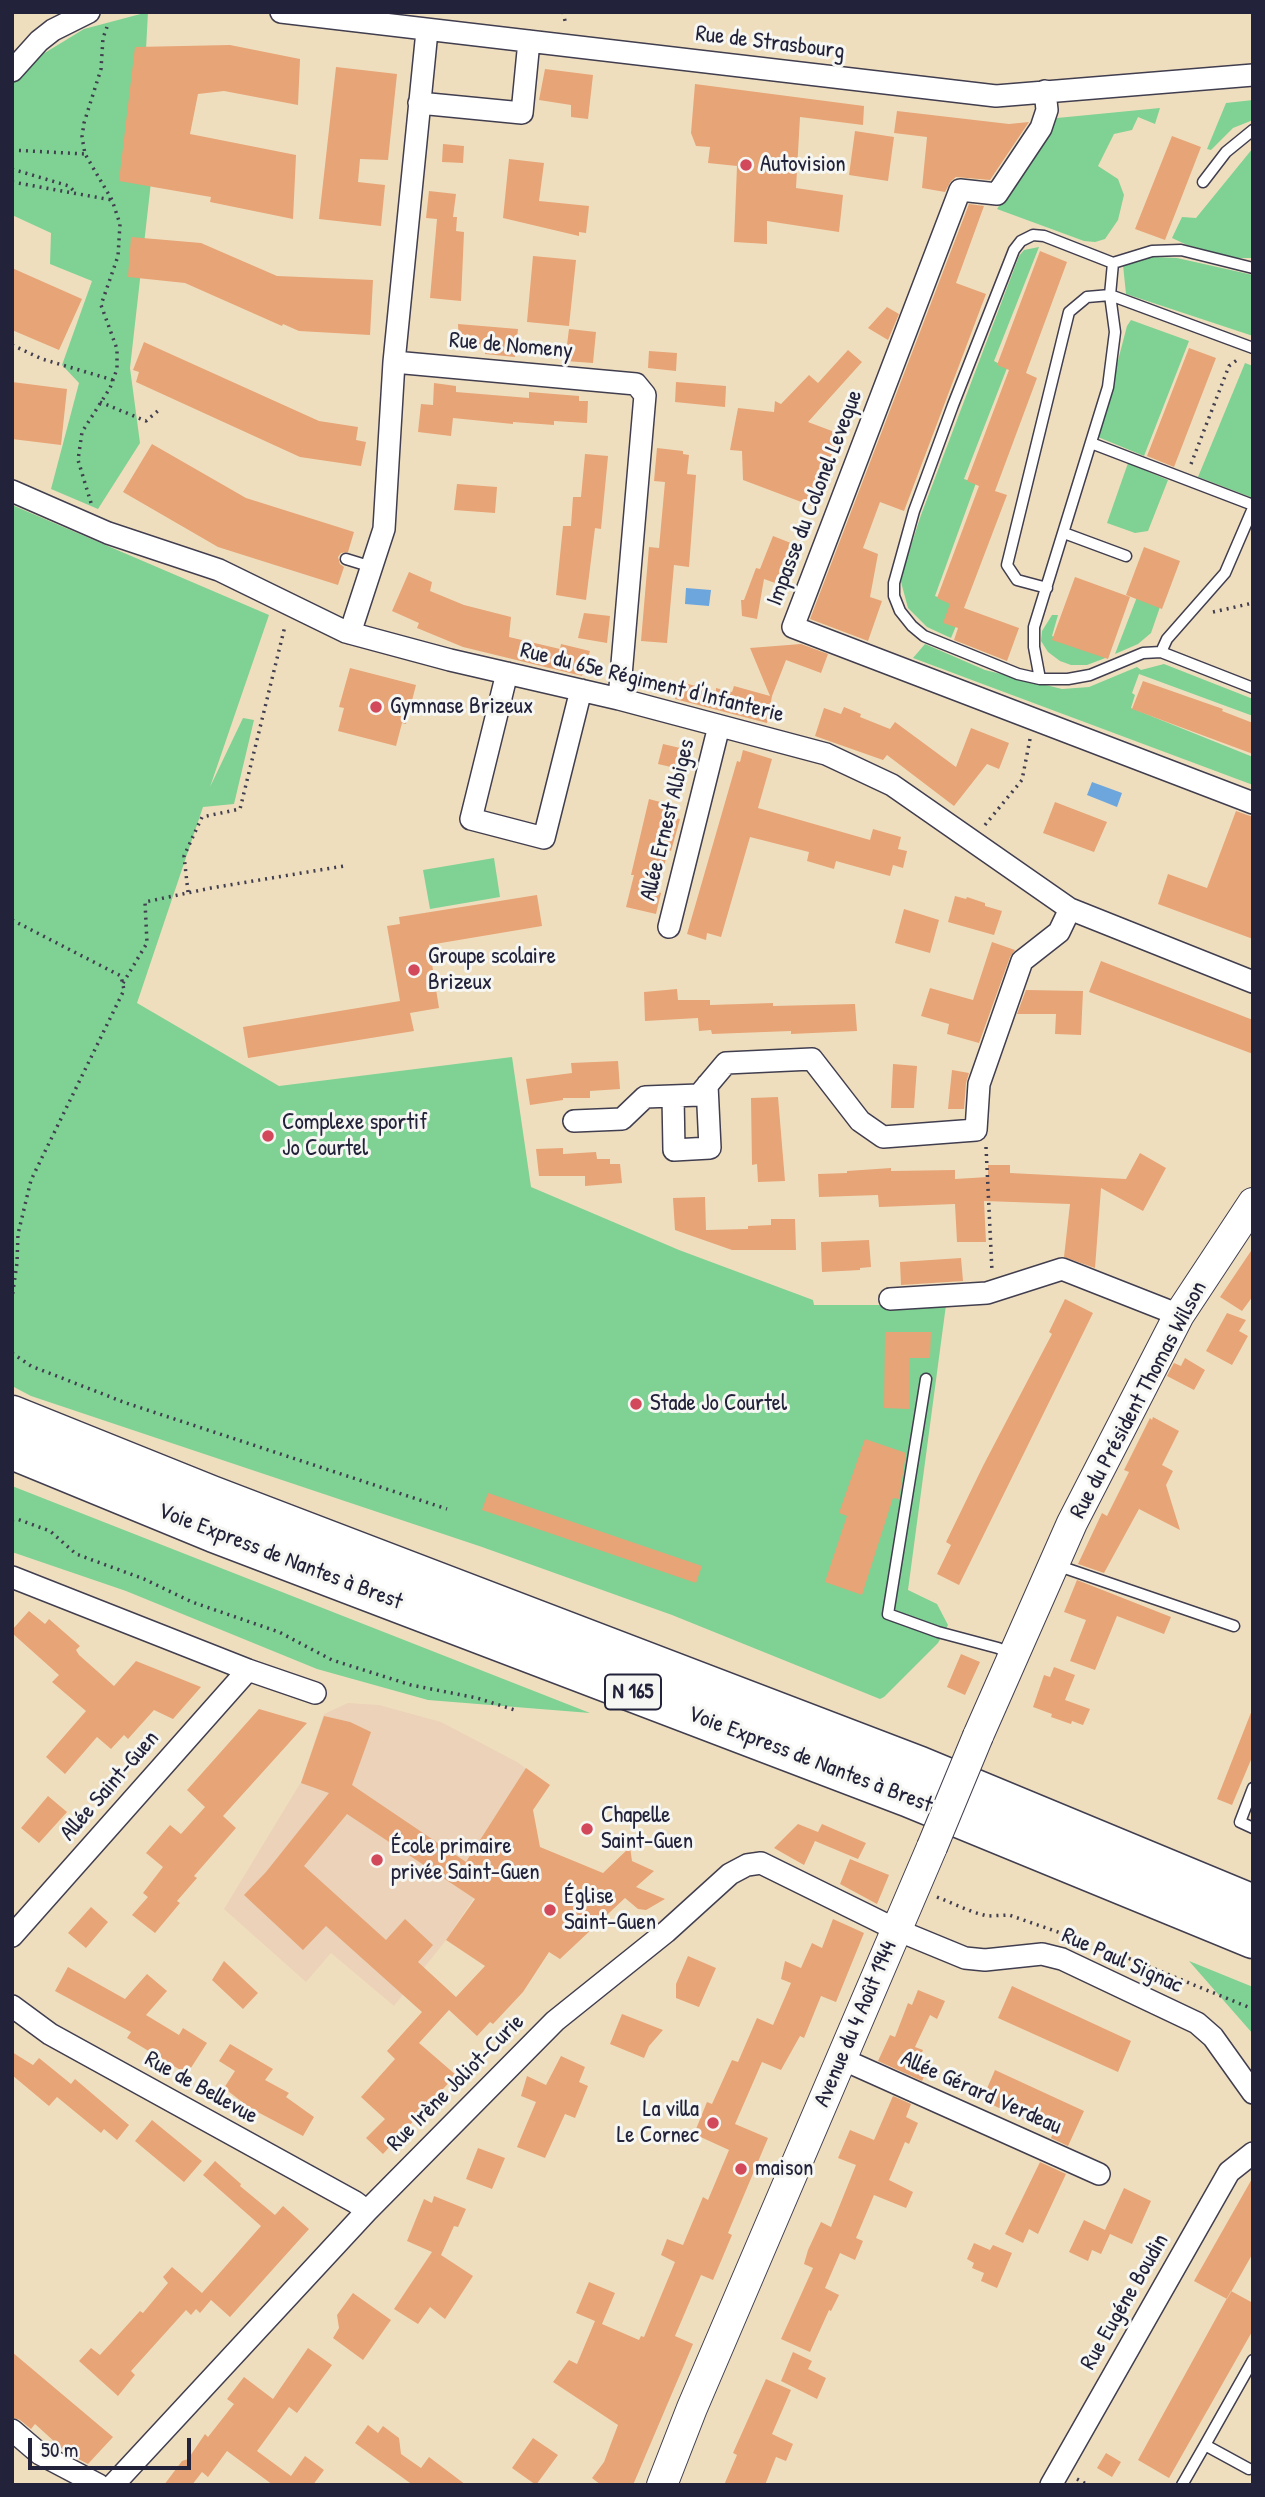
<!DOCTYPE html>
<meta charset="utf-8">
<style>
body{margin:0}
#map{position:relative;width:1265px;height:2497px;overflow:hidden;background:#efdebe;font-family:"Patrick Hand",sans-serif}
canvas{display:block}
.frame{position:absolute;inset:0;border:14px solid #22223b;pointer-events:none}
.scale{position:absolute;left:28px;top:2438px;width:163px;height:32px;box-sizing:border-box;border:4px solid #22223b;border-top:0;padding-left:9px;font-size:21px;line-height:24px;white-space:nowrap;color:#22223b;-webkit-text-stroke:5px #f6f6f2;paint-order:stroke}
</style>
<div id="map">
<canvas width="1265" height="2497"></canvas>
<div class="frame"></div>
<div class="scale">50 m</div>
</div>
<script>
const g = document.querySelector('canvas').getContext('2d');
g.lineJoin = 'round';
function paint(path, color) { g.fillStyle = color; g.fill(path, 'evenodd'); }
const poly = rows => new Path2D(rows.map(r => 'M' + r).join(''));
function trace(path, color, width, dash) { g.strokeStyle = color; g.lineWidth = width; g.lineCap = dash ? 'butt' : 'round'; g.setLineDash(dash || []); g.stroke(path); }
function drawText(font, color, halo, rows, align = 'center') {
  g.font = font + ' "Patrick Hand",sans-serif'; g.lineWidth = 6; g.setLineDash([]); g.textBaseline = 'middle'; g.strokeStyle = halo; g.fillStyle = color; for (const [text, x, y, turn = 0] of rows) {
    g.save(); g.translate(x, y); g.rotate((+turn || 0) * Math.PI / 180); g.textAlign = isNaN(turn) ? turn : align; if (halo) g.strokeText(text, 0, 0); g.fillText(text, 0, 0); g.restore();
  }
}
const built = poly([
 [348,1703,379,1705,441,1722,517,1762,549,1785,446,1940,394,2006,331,1953,306,1982,224,1909,301,1782,324,1714]
]);
const green = poly([
 [148,12,139,181,151,182,130,368,140,443,98,509,51,489,79,383,62,365,92,281,50,264,51,233,12,215,12,81,33,60,84,29],
 [1253,100,1253,120,1233,128,1211,150,1207,149,1226,103],
 [1160,108,1155,124,1138,117,1132,130,1114,134,1098,166,1118,179,1124,195,1118,220,1105,239,1095,242,1084,241,997,209,1057,118],
 [1253,148,1253,258,1233,258,1187,245,1172,238,1182,217,1196,218],
 [1039,247,994,361,1007,368,964,479,976,483,935,596,964,607,951,638,927,627,908,608,901,582,904,567,921,515,1019,256,1024,250],
 [1152,257,1177,258,1253,275,1253,336,1126,294,1123,265],
 [1131,320,1189,341,1144,456,1098,437,1127,326],
 [1245,363,1253,366,1253,498,1198,477],
 [1128,463,1168,480,1148,531,1135,533,1107,523],
 [12,505,269,615,210,787,243,718,254,720,234,804,203,807,137,1003,279,1086,512,1057,531,1187,679,1250,813,1300,814,1305,946,1305,908,1590,937,1604,948,1625,938,1643,884,1697,880,1699,672,1615,482,1547,31,1396,12,1386],
 [1137,597,1160,607,1151,633,1138,644,1115,654],
 [1052,615,1058,615,1052,636,1108,657,1087,665,1071,665,1060,661,1048,652,1041,641,1042,631],
 [925,644,985,670,1062,689,1089,687,1137,667,1141,670,1164,664,1253,699,1253,716,1139,674,1132,693,1135,695,1131,708,1253,757,1253,785,913,658],
 [494,858,500,897,430,909,423,870],
 [12,1486,590,1713,428,1700,317,1669,126,1591,12,1552],
 [1189,1961,1253,1987,1253,2034]
]);
const water = poly([
 [686,588,711,590,709,606,685,604],
 [1092,782,1122,793,1117,807,1087,795]
]);
const building = poly([
 [230,45,300,59,298,105,224,91,198,94,190,134,296,155,293,219,210,202,211,197,119,181,135,47],
 [336,67,397,74,388,160,360,159,358,182,385,185,381,226,319,219],
 [545,69,593,75,588,119,571,117,571,105,539,100],
 [695,84,864,106,863,125,800,117,796,188,843,195,839,232,767,221,767,244,734,242,737,166,708,163,710,147,696,146,691,133],
 [897,111,1009,124,1029,122,990,180,956,177,951,181,945,192,922,188,927,137,894,133],
 [855,131,894,137,888,181,849,175],
 [1172,136,1201,147,1165,240,1135,229],
 [443,144,464,146,463,163,442,162],
 [509,159,544,163,539,201,589,206,586,233,579,232,579,236,503,218],
 [429,191,456,194,453,217,457,217,456,231,464,232,461,301,430,298,437,219,426,218],
 [969,204,984,206,956,283,986,294,904,511,880,502,863,548,878,554,870,597,882,601,868,641,810,619],
 [131,237,201,243,277,276,373,280,370,335,299,331,283,324,282,326,185,283,128,277],
 [1040,251,1067,262,1026,373,1037,378,995,491,1007,495,964,608,1019,628,1007,661,954,640,958,628,943,623,950,604,937,598,979,486,967,481,1009,370,997,365],
 [533,256,576,260,569,326,527,322],
 [12,268,82,299,59,350,12,330],
 [887,307,899,314,888,340,868,328],
 [458,324,518,329,515,357,485,354,485,348,459,345],
 [569,329,596,332,593,363,565,361],
 [144,342,319,421,358,427,356,440,366,442,361,466,300,457,136,382,139,372,133,370],
 [1189,348,1216,358,1174,467,1147,456],
 [848,350,862,362,808,422,840,434,812,506,743,480,742,451,730,450,738,408,774,412,775,401,781,404,809,375,818,383],
 [649,351,677,353,676,371,648,368],
 [12,382,67,389,61,445,12,439],
 [676,382,726,386,725,407,675,402],
 [434,383,456,386,456,392,529,398,529,392,579,396,579,401,588,401,587,423,554,421,554,425,513,422,513,424,453,418,451,436,418,432,421,404,433,405],
 [152,444,246,498,354,532,348,552,341,553,338,557,340,564,344,567,338,585,218,547,123,492],
 [657,448,683,451,683,454,689,455,687,474,696,475,689,567,674,565,667,643,641,641,649,547,659,548,665,482,654,481],
 [585,454,608,456,601,529,595,528,586,600,556,595,563,526,571,526,573,497,581,497],
 [457,484,497,487,495,513,454,510],
 [773,536,796,545,785,574,782,573,778,584,764,579,757,619,742,616,741,600,744,600,756,568,760,569],
 [1144,547,1180,561,1162,609,1126,595],
 [409,572,432,582,430,591,464,605,511,617,509,637,560,649,561,644,590,651,582,676,463,647,417,628,419,623,392,611],
 [1075,577,1130,597,1108,659,1052,640],
 [584,613,610,616,607,643,578,638],
 [801,644,828,654,821,673,786,660,772,696,767,723,675,699,680,682,716,691,716,688,732,692,734,686,770,696,750,648],
 [350,668,416,685,406,724,402,723,396,746,338,731,344,708,339,707],
 [1143,681,1223,709,1222,711,1253,723,1253,754,1132,709],
 [844,707,861,714,860,717,890,729,895,722,956,767,971,728,1009,743,999,769,987,764,954,806,887,755,883,760,815,736,824,708,841,714],
 [663,744,693,751,688,771,658,764],
 [743,750,772,759,758,808,870,840,873,829,901,837,898,849,907,851,903,868,893,865,890,876,836,861,834,869,807,861,809,852,750,837,721,937,707,933,706,940,687,934,737,761,740,762],
 [649,799,679,807,676,818,680,819,671,851,668,850,658,892,661,893,656,914,626,907,634,875,631,875],
 [1055,802,1107,822,1094,852,1043,833],
 [1236,811,1253,817,1253,939,1158,904,1168,874,1207,888],
 [537,895,542,926,429,945,439,1008,410,1013,414,1031,248,1058,243,1027,400,1001,387,926,400,924,399,917],
 [955,896,966,899,967,897,985,903,985,906,1002,911,994,935,948,922],
 [904,909,939,920,930,953,895,943],
 [992,942,1015,950,1010,957,979,1043,947,1034,949,1024,921,1016,930,988,973,1000],
 [1101,961,1253,1020,1253,1054,1089,992],
 [677,989,678,1000,710,1000,710,1005,773,1003,773,1006,855,1004,857,1031,791,1034,791,1031,712,1034,711,1030,699,1031,698,1018,645,1021,644,992],
 [1026,990,1083,991,1081,1035,1055,1034,1056,1014,1017,1014],
 [618,1061,620,1089,590,1091,590,1098,563,1098,563,1100,530,1105,526,1079,572,1073,571,1063],
 [893,1064,917,1066,914,1108,891,1108],
 [952,1070,969,1073,966,1083,964,1109,948,1109],
 [778,1097,785,1181,758,1182,757,1164,752,1165,751,1098],
 [563,1148,563,1154,596,1152,597,1159,610,1159,610,1164,620,1164,622,1183,585,1186,585,1176,539,1176,536,1149],
 [1140,1153,1166,1168,1143,1211,1101,1188,1095,1268,1064,1257,1070,1204,984,1201,986,1242,957,1242,955,1204,879,1207,878,1195,819,1197,818,1174,847,1173,847,1171,891,1168,891,1171,955,1170,955,1179,988,1177,988,1165,1010,1165,1010,1173,1126,1179],
 [705,1197,706,1230,748,1229,748,1226,771,1225,771,1219,795,1219,796,1250,732,1250,675,1230,673,1198],
 [869,1240,871,1267,860,1268,860,1270,822,1272,821,1242],
 [1253,1248,1253,1296,1242,1311,1220,1297],
 [961,1258,963,1281,901,1285,900,1262],
 [1065,1299,1093,1313,959,1585,937,1574,951,1545,946,1542,983,1466,1052,1334,1049,1332],
 [1227,1313,1246,1320,1239,1331,1248,1336,1232,1365,1206,1351],
 [885,1332,931,1332,930,1358,910,1358,909,1409,884,1408],
 [1185,1358,1205,1370,1194,1390,1167,1376,1174,1363,1181,1366],
 [1153,1417,1179,1431,1162,1465,1173,1471,1166,1485,1180,1530,1139,1509,1104,1573,1078,1564,1102,1513,1107,1516,1129,1472,1124,1470,1150,1418,1152,1420],
 [865,1439,906,1453,899,1499,893,1498,862,1595,825,1582,847,1516,839,1513],
 [488,1493,702,1566,696,1583,482,1510],
 [1077,1580,1171,1617,1164,1634,1117,1616,1095,1670,1070,1661,1086,1620,1064,1612],
 [29,1611,45,1624,49,1619,80,1646,76,1650,79,1655,114,1686,136,1661,201,1687,173,1719,154,1710,128,1739,124,1735,111,1749,97,1737,65,1774,46,1757,86,1711,52,1682,59,1675,12,1633,12,1630],
 [961,1654,980,1662,965,1695,947,1687],
 [1054,1667,1075,1675,1065,1700,1090,1709,1083,1725,1072,1721,1071,1724,1051,1717,1052,1714,1033,1707,1044,1675,1050,1677],
 [259,1709,307,1723,223,1816,236,1828,194,1876,197,1878,177,1901,180,1903,155,1933,132,1915,148,1897,143,1893,163,1867,146,1853,170,1825,181,1834,205,1807,187,1790],
 [1252,1710,1253,1755,1232,1805,1217,1799],
 [324,1716,350,1722,371,1732,352,1785,466,1862,526,1768,550,1785,533,1810,540,1847,603,1873,630,1847,632,1861,654,1871,636,1887,665,1899,646,1910,638,1909,625,1898,560,1959,549,1952,523,1992,493,2024,490,2022,477,2036,449,2010,419,2043,456,2075,383,2154,366,2138,385,2119,361,2097,395,2059,387,2051,422,2012,326,1926,303,1950,244,1895,266,1872,329,1793,301,1783],
 [347,1814,475,1899,446,1940,485,1966,456,1997,418,1962,433,1945,405,1919,386,1940,304,1866],
 [48,1796,67,1812,39,1843,21,1828],
 [798,1824,818,1832,822,1824,866,1843,858,1859,815,1841,804,1865,774,1848],
 [850,1859,889,1875,877,1904,840,1884],
 [91,1907,108,1922,86,1948,68,1933],
 [833,1919,864,1933,836,2002,821,1996,804,2038,800,2036,781,2070,762,2062,735,2124,768,2138,728,2233,732,2235,713,2280,701,2275,675,2336,693,2344,633,2485,601,2485,592,2478,604,2462,618,2425,553,2382,569,2360,577,2364,595,2321,576,2313,589,2282,615,2293,602,2324,639,2340,641,2336,644,2337,675,2262,661,2255,667,2239,683,2245,703,2197,708,2200,729,2150,694,2134,707,2102,712,2104,732,2060,738,2062,757,2018,773,2025,791,1983,781,1979,785,1961,801,1968,812,1943,822,1948],
 [688,1956,716,1968,699,2007,676,1998,676,1984],
 [224,1961,258,1993,243,2009,212,1980],
 [68,1967,125,1999,147,1974,167,1991,146,2015,179,2035,183,2028,207,2043,187,2074,127,2038,131,2032,55,1991],
 [1012,1986,1131,2041,1118,2072,998,2018],
 [918,1990,945,2001,937,2019,930,2015,915,2047,923,2050,916,2066,927,2070,922,2081,878,2061,890,2035,895,2037,908,2003,912,2005],
 [622,2014,663,2030,649,2046,644,2058,610,2044],
 [230,2044,273,2069,265,2080,289,2093,286,2097,314,2117,303,2136,250,2108,224,2088,235,2071,219,2061],
 [12,2052,33,2065,39,2058,71,2084,75,2079,129,2125,117,2140,104,2129,101,2133,57,2097,49,2106,12,2075],
 [561,2056,585,2067,579,2082,588,2086,575,2118,565,2114,545,2158,517,2147,536,2102,521,2096,527,2076,546,2085],
 [995,2070,1084,2111,1068,2146,1051,2138,1053,2133,982,2100],
 [893,2096,911,2104,906,2117,918,2123,909,2144,905,2142,889,2180,913,2192,906,2208,874,2195,856,2238,863,2241,855,2260,840,2253,825,2288,839,2295,831,2311,829,2310,810,2352,781,2339,813,2268,804,2264,808,2250,821,2222,831,2227,856,2165,838,2158,850,2130,874,2140],
 [152,2120,202,2161,184,2182,135,2141],
 [478,2148,505,2158,492,2189,466,2179],
 [215,2161,241,2184,240,2186,275,2215,283,2206,309,2229,230,2317,211,2300,200,2313,196,2309,191,2315,186,2310,131,2371,135,2375,118,2396,79,2361,91,2348,100,2355,140,2311,143,2313,168,2283,163,2277,172,2267,202,2293,261,2226,203,2175],
 [1040,2162,1066,2174,1038,2234,1029,2229,1023,2243,1005,2234],
 [1253,2177,1253,2253,1227,2299,1194,2281],
 [1124,2188,1151,2201,1132,2244,1110,2234,1101,2254,1092,2250,1088,2261,1069,2252,1084,2220,1105,2230],
 [434,2196,466,2209,458,2227,454,2226,441,2255,473,2276,445,2319,430,2307,418,2324,394,2309,432,2252,407,2241,424,2199,432,2203],
 [974,2243,990,2250,993,2245,1012,2253,997,2288,981,2281,984,2273,972,2268,974,2263,967,2259],
 [1231,2291,1253,2303,1253,2330,1169,2478,1138,2460],
 [353,2293,391,2320,363,2360,333,2338,339,2328,337,2315],
 [308,2348,332,2365,297,2413,289,2407,257,2451,291,2476,305,2456,324,2470,313,2485,273,2485,227,2451,208,2477,202,2472,192,2485,164,2485,182,2461,188,2459,205,2434,208,2437,234,2404,227,2399,244,2377,273,2399],
 [12,2352,113,2437,88,2464,67,2453,35,2424,31,2429,20,2420,12,2417],
 [793,2352,812,2361,808,2369,826,2378,817,2399,781,2381],
 [766,2379,791,2390,772,2434,793,2444,786,2461,776,2457,765,2485,724,2485,737,2455,733,2453],
 [368,2425,378,2433,383,2426,399,2438,401,2454,421,2468,429,2457,466,2485,409,2485,410,2483,355,2443],
 [533,2438,558,2455,536,2485,512,2468],
 [1106,2453,1121,2462,1112,2477,1097,2468]
]);
const path = poly([
 [563,12,566,25],
 [12,150,85,154],
 [12,169,69,186,73,190],
 [12,182,112,200],
 [12,345,42,359,113,380],
 [100,402,146,421,159,410],
 [1191,464,1229,366,1237,360],
 [91,503,78,460,82,432,110,388,117,369,117,349,101,305,118,256,120,224,112,200,85,154,82,137,84,123,101,69,103,38,107,27],
 [1213,612,1253,603],
 [985,825,1022,780,1030,739],
 [188,892,184,856,202,817,240,809,285,626],
 [12,920,121,976,124,990,31,1180,18,1234,17,1263,12,1298],
 [123,983,147,943,145,902,211,888,344,866],
 [986,1147,992,1271],
 [12,1353,31,1366,126,1403,447,1509],
 [12,1520,17,1519,50,1531,76,1554,144,1579,192,1602,279,1632,332,1660,411,1685,477,1698,518,1711],
 [937,1897,973,1912,987,1916,1009,1915,1101,1947,1253,2009],
 [1077,2479,1088,2485]
]);
const lane = poly([
 [1203,182,1226,152,1253,130],
 [1253,268,1181,250,1152,251,1113,263,1044,236,1033,235,1021,241,1014,250,953,405,914,511,894,583,894,596,900,611,912,626,924,636,1018,674,1040,679,1068,679,1090,675,1143,653,1161,652,1253,688],
 [1091,443,1253,505],
 [1064,533,1126,556],
 [346,559,372,567],
 [1047,588,1017,580,1007,565,1069,312,1087,297,1110,295,1253,348],
 [1161,652,1167,639,1225,573,1253,508],
 [1040,679,1034,647,1034,627,1108,387,1115,332,1110,295,1113,263],
 [926,1379,888,1614,938,1632,998,1648,1011,1654],
 [1056,1565,1234,1626],
 [1253,1788,1240,1822,1253,1828],
 [1249,2469,1205,2445,1253,2360],
 [1182,2485,1205,2445]
]);
const street = poly([
 [281,12,996,96,1253,75],
 [427,31,394,362,636,384,645,395,619,699],
 [12,71,39,41,53,30,89,12],
 [1045,91,1047,110,1041,128,997,194,960,190,793,627,1253,803],
 [419,103,522,113,529,41],
 [12,491,108,533,219,570,346,632,450,660,619,699,826,754,892,785,1070,909,1253,982],
 [350,633,384,529,394,362],
 [507,673,471,819,544,838,581,690],
 [669,927,719,726],
 [673,1096,674,1150,710,1148,707,1085],
 [574,1121,622,1119,645,1097,699,1095,726,1063,812,1059,860,1121,883,1137,976,1130,979,1084,1022,961,1059,932,1070,909],
 [890,1299,987,1293,1062,1269,1179,1315],
 [12,1577,248,1670,315,1693],
 [12,1936,248,1670],
 [12,2006,50,2034,355,2202,367,2211],
 [842,2059,1099,2174],
 [12,2430,40,2454,99,2485],
 [113,2485,367,2211,555,2021,666,1932,730,1874,747,1865,761,1863,897,1930,965,1958,985,1960,1042,1954,1062,1959,1197,2023,1213,2037,1253,2093],
 [1051,2485,1229,2172,1253,2153]
]);
const secondary = poly([
 [978,1736,1072,1523,1179,1315,1253,1203],
 [662,2485,692,2408,932,1847]
]);
const highway = poly([
 [12,1415,211,1495,920,1766,1253,1904],
 [12,1450,214,1533,907,1797,1253,1939]
]);
const secondaryBridge = poly([
 [932,1847,978,1736]
]);
const markers = [
 [746,165,7,"#d1495b"],
 [376,707,7,"#d1495b"],
 [414,970,7,"#d1495b"],
 [268,1136,7,"#d1495b"],
 [636,1404,7,"#d1495b"],
 [587,1829,7,"#d1495b"],
 [377,1860,7,"#d1495b"],
 [550,1910,7,"#d1495b"],
 [713,2123,7,"#d1495b"],
 [741,2169,7,"#d1495b"]
];
const shields = [
 [633,1692,56]
];
const shieldNames = [
 ["N 165",633,1692]
];
const streetNames = [
 ["Rue de Strasbourg",770,43,7],
 ["Rue de Nomeny",511,346,5],
 ["Impasse du Colonel Leveque",815,498,-69],
 ["Rue du 65e Régiment d'Infanterie",652,683,14],
 ["Allée Ernest Albiges",668,820,-76],
 ["Rue du Président Thomas Wilson",1139,1400,-62],
 ["Voie Express de Nantes à Brest",280,1557,21],
 ["Voie Express de Nantes à Brest",810,1760,21],
 ["Allée Saint-Guen",110,1786,-49],
 ["Rue Paul Signac",1122,1961,24],
 ["Avenue du 4 Août 1944",856,2024,-67],
 ["Rue Irène Joliot-Curie",456,2083,-45],
 ["Rue de Bellevue",201,2088,29],
 ["Allée Gérard Verdeau",981,2093,24],
 ["Rue Eugéne Boudin",1125,2302,-60]
];
const poiNames = [
 ["Autovision",760,165],
 ["Gymnase Brizeux",390,707],
 ["Groupe scolaire",428,957],
 ["Brizeux",428,983],
 ["Complexe sportif",282,1123],
 ["Jo Courtel",282,1149],
 ["Stade Jo Courtel",650,1404],
 ["Chapelle",601,1816],
 ["Saint-Guen",601,1842],
 ["École primaire",391,1847],
 ["privée Saint-Guen",391,1873],
 ["Église",564,1897],
 ["Saint-Guen",564,1923],
 ["La villa",699,2110,"right"],
 ["Le Cornec",699,2136,"right"],
 ["maison",755,2169]
];
paint(built, '#ebd2b8');
paint(green, '#7fd294');
paint(water, '#6ca6dc');
paint(building, '#e7a476');
trace(lane, '#413e4f', 13);
trace(street, '#413e4f', 24);
trace(secondary, '#413e4f', 32);
trace(highway, '#413e4f', 41);
trace(path, '#413e4f', 3.5, [2, 5]);
trace(lane, '#fff', 10);
trace(street, '#fff', 21);
trace(secondary, '#fff', 30);
trace(highway, '#fff', 38);
trace(secondaryBridge, '#413e4f', 32, []);
trace(secondaryBridge, '#fff', 30);
for (const [x, y, r, color] of markers) { const dot = new Path2D(); dot.arc(x, y, r, 0, 2 * Math.PI); g.fillStyle = color; g.fill(dot); trace(dot, '#f6f6f2', 2.5); }
for (const [x, y, w] of shields) { const box = new Path2D(); box.roundRect(x - w / 2, y - 17.5, w, 35, 5); g.fillStyle = '#f6f6f2'; g.fill(box); trace(box, '#22223b', 2); }
drawText('bold 21px', '#22223b', null, shieldNames);
drawText('23px', '#22223b', '#f6f6f2', streetNames);
drawText('23px', '#22223b', '#f6f6f2', poiNames, 'left');
</script>
